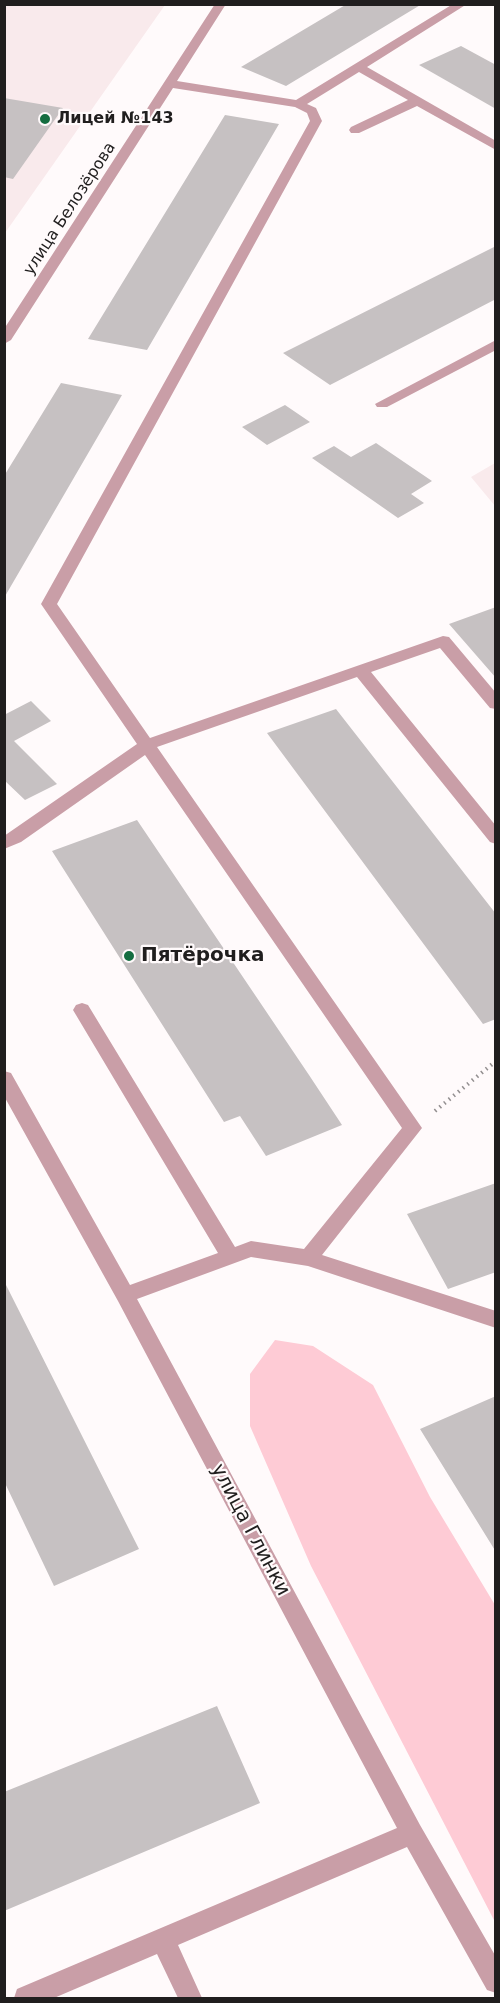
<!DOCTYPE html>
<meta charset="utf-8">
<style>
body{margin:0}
#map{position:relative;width:500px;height:2003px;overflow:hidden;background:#fffafb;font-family:"DejaVu Sans",sans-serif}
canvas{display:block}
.frame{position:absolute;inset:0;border:6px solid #201e1e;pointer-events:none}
</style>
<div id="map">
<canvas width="500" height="2003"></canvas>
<div class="frame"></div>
</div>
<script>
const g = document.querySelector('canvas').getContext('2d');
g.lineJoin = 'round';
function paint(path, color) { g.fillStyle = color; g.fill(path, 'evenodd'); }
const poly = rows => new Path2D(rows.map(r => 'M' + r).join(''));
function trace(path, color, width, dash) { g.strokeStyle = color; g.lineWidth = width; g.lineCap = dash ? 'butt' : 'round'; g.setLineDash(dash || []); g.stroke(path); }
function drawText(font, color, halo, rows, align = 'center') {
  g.font = font + ' "DejaVu Sans",sans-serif'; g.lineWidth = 4.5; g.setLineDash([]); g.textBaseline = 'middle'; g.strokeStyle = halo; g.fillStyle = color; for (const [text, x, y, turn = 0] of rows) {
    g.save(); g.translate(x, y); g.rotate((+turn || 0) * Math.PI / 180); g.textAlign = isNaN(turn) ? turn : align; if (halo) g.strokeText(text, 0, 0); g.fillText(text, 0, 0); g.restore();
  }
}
const built = poly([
 [5,5,165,5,5,233],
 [495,463,495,506,471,477]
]);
const green = poly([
 [275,1340,313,1346,373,1385,430,1497,495,1605,495,1922,311,1566,250,1426,250,1374]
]);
const building = poly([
 [347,4,422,4,286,86,241,67],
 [461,46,496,65,496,109,419,65],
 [4,98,63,108,13,179,4,177],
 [225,115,279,124,147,350,88,339],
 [496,246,496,299,330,385,283,353],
 [61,383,122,395,4,598,4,476],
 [285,405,310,422,267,445,242,427],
 [376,443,432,481,411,494,424,503,398,518,312,458,334,446,351,457],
 [496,607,496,678,449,624],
 [31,701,51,721,14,741,57,784,25,800,4,780,4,715],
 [336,709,496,914,496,1019,483,1024,267,733],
 [137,820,309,1075,342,1125,266,1156,240,1116,224,1122,52,851],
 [496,1183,496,1272,448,1289,407,1214],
 [4,1281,139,1549,54,1586,4,1481],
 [496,1396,496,1552,420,1429],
 [217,1706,260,1803,4,1911,4,1792]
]);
const path = poly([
 [435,1111,496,1061]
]);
const minor = poly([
 [215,4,226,4,177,81,296,100,453,4,467,4,367,67,496,141,496,150,417,106,359,133,351,133,349,130,351,127,408,100,359,72,307,104,316,108,322,121,57,604,150,738,443,636,449,637,496,693,496,709,490,708,440,648,371,672,496,826,496,844,490,842,357,677,157,747,422,1128,322,1255,496,1311,496,1328,308,1266,251,1257,137,1299,420,1825,496,1957,496,1993,487,1990,407,1847,178,1945,202,1998,178,1998,157,1954,54,1998,14,1998,17,1989,397,1828,118,1301,4,1096,4,1071,11,1073,130,1285,218,1253,76,1015,73,1010,76,1005,82,1003,88,1005,235,1247,251,1241,304,1249,402,1128,145,755,21,842,4,849,4,836,137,744,41,604,310,121,307,113,295,107,173,88,11,340,4,344,4,329,215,4],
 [496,340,496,350,387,407,377,407,375,404,496,340]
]);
const markers = [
 [45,119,6,"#146d40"],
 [129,956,6,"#146d40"]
];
const farPoinames = [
 ["Лицей №143",57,119]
];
const farStreetnames = [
 ["улица Белозёрова",70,209,-57]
];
const poiNames = [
 ["Пятёрочка",141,956]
];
const streetNames = [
 ["улица Глинки",250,1530,62]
];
paint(built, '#f9eaec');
paint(green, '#fecbd5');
paint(building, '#c6c1c2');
trace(path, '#938f90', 4, [1.5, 4.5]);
paint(minor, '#c99ea7');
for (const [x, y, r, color] of markers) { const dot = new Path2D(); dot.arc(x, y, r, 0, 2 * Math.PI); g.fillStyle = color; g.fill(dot); trace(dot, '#fffafb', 2); }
drawText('bold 16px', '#201e1e', '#fffafb', farPoinames, 'left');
drawText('16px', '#201e1e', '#fffafb', farStreetnames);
drawText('bold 20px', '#201e1e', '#fffafb', poiNames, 'left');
drawText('20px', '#201e1e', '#fffafb', streetNames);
</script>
